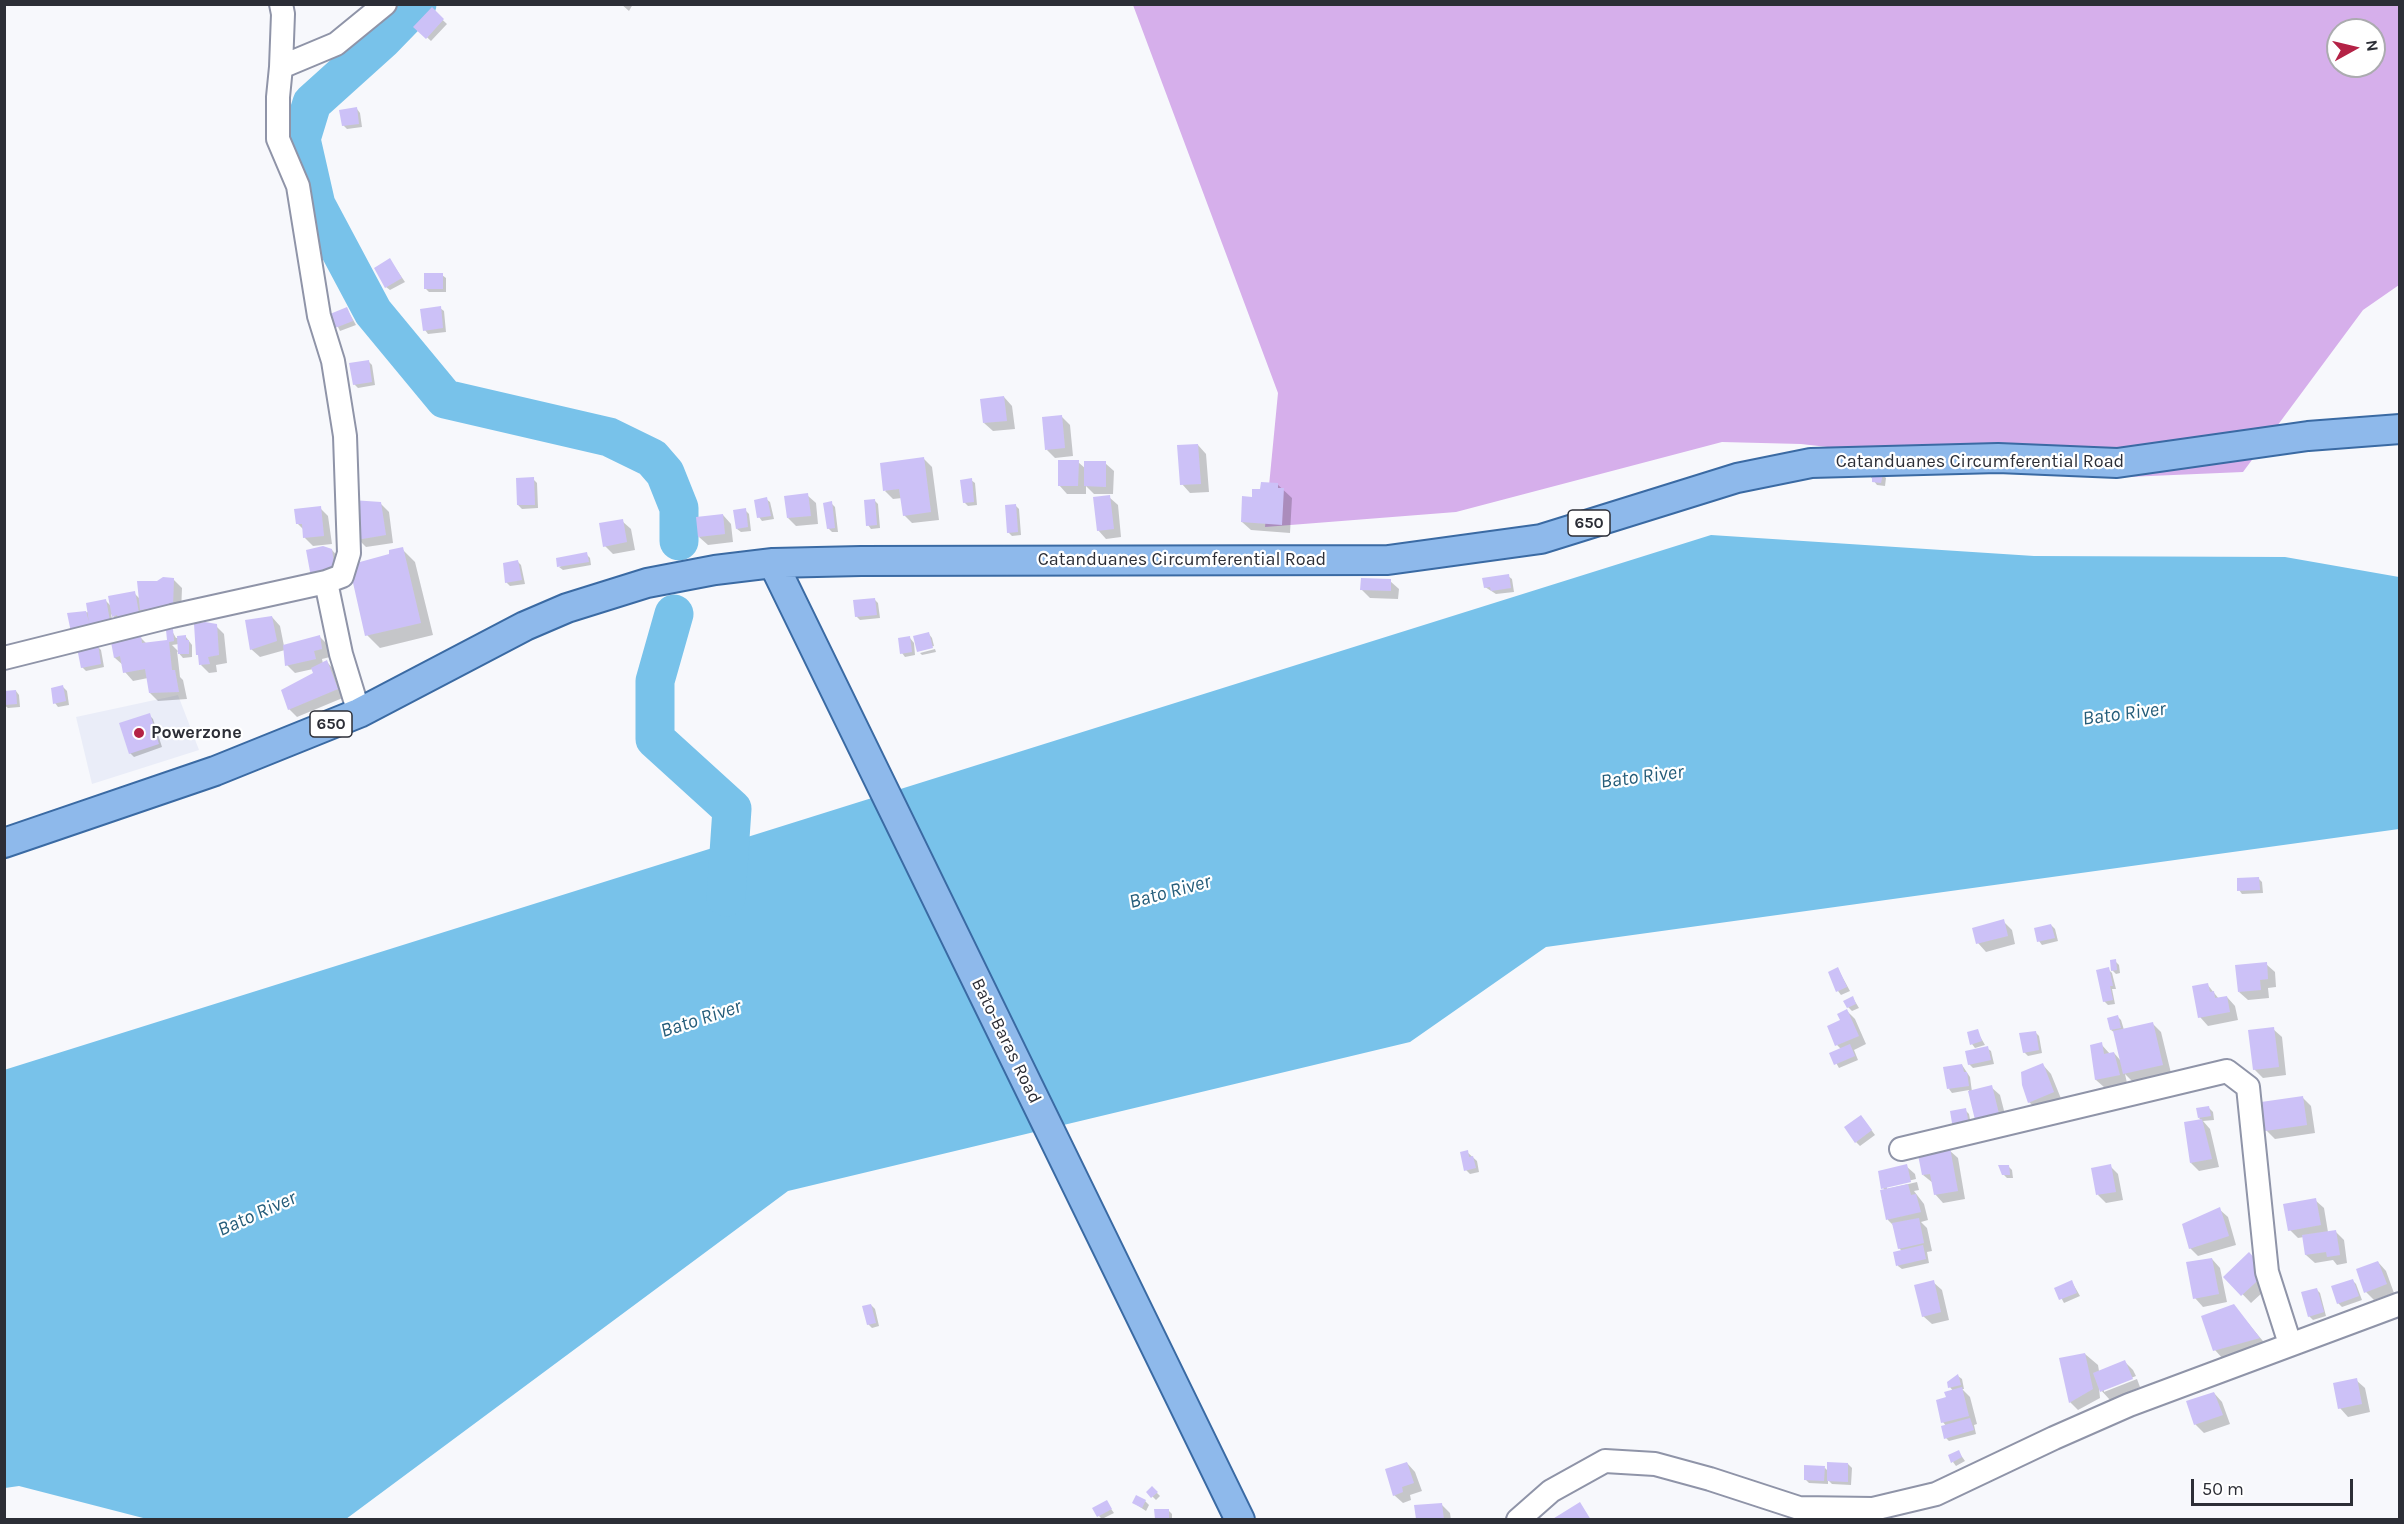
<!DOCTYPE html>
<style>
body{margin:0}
#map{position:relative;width:2404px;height:1524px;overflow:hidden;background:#f7f8fc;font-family:Karla,sans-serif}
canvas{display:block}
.frame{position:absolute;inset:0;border:6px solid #2c2e36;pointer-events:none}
.north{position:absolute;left:2326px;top:18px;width:60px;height:60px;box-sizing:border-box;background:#fff;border:2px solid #ababaf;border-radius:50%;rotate:82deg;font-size:16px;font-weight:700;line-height:24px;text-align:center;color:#2c2e36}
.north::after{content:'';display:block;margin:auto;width:21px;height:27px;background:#b42246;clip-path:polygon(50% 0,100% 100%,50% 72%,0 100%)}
.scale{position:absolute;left:2191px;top:1479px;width:162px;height:27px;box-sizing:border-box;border:3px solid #2c2e36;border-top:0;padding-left:8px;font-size:18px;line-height:21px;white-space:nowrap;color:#2c2e36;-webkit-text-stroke:4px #fff;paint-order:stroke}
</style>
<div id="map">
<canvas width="2404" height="1524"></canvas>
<div class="frame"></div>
<div class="north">N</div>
<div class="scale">50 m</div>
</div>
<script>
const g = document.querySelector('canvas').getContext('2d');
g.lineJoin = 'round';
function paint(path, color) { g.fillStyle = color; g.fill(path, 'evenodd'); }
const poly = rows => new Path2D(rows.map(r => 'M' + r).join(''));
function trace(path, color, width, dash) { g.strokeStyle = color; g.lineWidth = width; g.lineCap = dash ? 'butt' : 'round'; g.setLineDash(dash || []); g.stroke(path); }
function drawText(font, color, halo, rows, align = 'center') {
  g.font = font + ' Karla,sans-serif'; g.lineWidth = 4.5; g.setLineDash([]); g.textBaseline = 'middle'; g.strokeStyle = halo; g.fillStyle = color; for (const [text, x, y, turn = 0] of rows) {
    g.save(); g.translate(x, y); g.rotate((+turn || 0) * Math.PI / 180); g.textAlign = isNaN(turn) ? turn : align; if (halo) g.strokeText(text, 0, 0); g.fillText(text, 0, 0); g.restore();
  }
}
const built = poly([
 [178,695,199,750,92,784,76,717]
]);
const forest = poly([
 [1133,5,2399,5,2399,285,2363,310,2243,472,2104,478,1801,444,1722,442,1456,512,1265,527,1278,393],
 [2338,30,2374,30,2374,66,2338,66]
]);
const water = poly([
 [1711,535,2034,556,2285,557,2399,577,2399,829,1546,947,1410,1042,788,1191,346,1519,147,1519,19,1486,5,1488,4,1070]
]);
const shadow = poly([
 [621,4,633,4,629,11],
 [432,10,447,24,431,41,416,27],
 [357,109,360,113,362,127,347,129,343,125],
 [390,260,405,282,390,290,386,287],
 [442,275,446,278,446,292,429,292,426,289],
 [440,308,444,311,446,332,428,334,425,330],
 [347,309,356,325,340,331,332,315],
 [368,361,372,365,375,385,358,388,354,384],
 [1004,397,1012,406,1015,429,993,431,984,423],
 [1062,417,1070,425,1073,456,1055,458,1047,450],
 [1198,445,1206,454,1209,492,1190,493,1182,484],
 [924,459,932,467,939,520,912,523,904,515,902,498,893,499,885,491],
 [1078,462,1086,469,1105,463,1114,471,1113,494,1094,494,1086,486,1086,494,1067,494,1059,485],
 [1882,474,1886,478,1885,486,1877,485,1870,476],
 [533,479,537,483,538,508,522,509,518,505],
 [971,480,975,483,977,505,968,506,964,502],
 [1277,484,1292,498,1290,533,1251,530,1242,522,1253,498,1261,491],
 [807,495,816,503,818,524,796,526,788,518],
 [1109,497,1118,505,1121,537,1106,539,1098,530],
 [766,499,770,502,774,519,762,521,759,517],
 [875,501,878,504,880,528,871,529,868,525],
 [831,503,835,507,838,532,832,532,828,528],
 [381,504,389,512,393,543,366,547,358,539],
 [1015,505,1019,509,1021,535,1012,536,1008,532],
 [320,508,328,516,332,544,313,546,305,538,304,530,297,523],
 [745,510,749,514,751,531,741,532,737,529],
 [723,515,731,524,733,542,708,545,699,537],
 [622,521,631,529,635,550,613,554,605,546],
 [323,548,332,550,340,559,343,580],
 [402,549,415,562,433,635,380,648,367,635,391,555],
 [586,554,590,558,591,565,563,570,559,567],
 [517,561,521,565,525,584,510,586,506,582],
 [1508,576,1512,579,1514,592,1496,594,1485,587],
 [173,579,182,588,181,614,122,624,111,614,113,624,92,628,69,614,89,612,105,600,111,606,134,593,140,599,158,583],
 [1390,581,1399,589,1398,599,1370,598,1362,590],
 [875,600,878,603,880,618,860,620,856,616],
 [272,617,280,626,284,646,320,637,328,645,330,657,322,659,323,664,327,662,335,671,345,697,297,717,289,709,315,674,313,669,295,673,287,665,285,650,260,657,251,649],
 [216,626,224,634,227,663,216,665,217,672,209,673,201,665],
 [172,631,176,638,186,637,192,645,192,657,183,658,177,651,180,677,183,680,187,699,158,701,150,693,148,678,133,681,125,672,124,666,115,658,113,643,140,637,147,644,170,641],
 [179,644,179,652,172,645],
 [929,634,932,638,934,646,919,650,919,652,915,637],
 [910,638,914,643,915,655,905,657,902,653],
 [97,646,101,650,104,667,86,671,82,667],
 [935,649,936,652,922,655,920,653],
 [63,687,67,691,69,705,58,707,55,703],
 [16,691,19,695,20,707,8,708,4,705,4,692],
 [149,715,153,719,162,747,134,757,130,753],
 [2259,879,2262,882,2263,893,2242,894,2239,890],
 [2003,921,2012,930,2015,944,1986,952,1978,943],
 [2051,925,2055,929,2058,941,2042,945,2039,941],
 [2115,961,2119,965,2120,973,2116,974,2112,970],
 [2266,964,2275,972,2276,987,2268,988,2269,998,2248,1000,2239,992],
 [1838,969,1850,991,1841,995,1838,991],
 [2108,969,2112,973,2116,989,2112,989,2115,1004,2108,1005,2104,1001],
 [2207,984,2219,999,2227,997,2235,1006,2238,1020,2208,1026,2200,1017],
 [1853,998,1859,1008,1852,1011,1848,1007],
 [1847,1011,1855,1019,1866,1044,1854,1050,1858,1060,1839,1068,1831,1054,1841,1049,1837,1045,1842,1021],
 [2118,1017,2121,1020,2124,1030,2152,1023,2161,1032,2171,1073,2133,1082,2125,1074,2127,1083,2105,1088,2096,1080,2101,1044,2110,1054,2114,1053,2121,1061,2115,1033,2111,1030],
 [2273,1029,2282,1037,2286,1075,2263,1078,2254,1069],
 [1977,1031,1985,1045,1975,1048,1972,1044],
 [2035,1032,2039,1036,2042,1053,2028,1056,2024,1052],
 [1987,1048,1991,1051,1994,1064,1973,1068,1969,1064],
 [1962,1065,1970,1077,1972,1092,1991,1087,2000,1095,2008,1126,1977,1124,1969,1090,1952,1093,1949,1089],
 [2043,1065,2051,1074,2062,1101,2038,1110,2029,1102],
 [2303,1098,2311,1106,2315,1133,2275,1139,2266,1130],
 [2209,1108,2213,1112,2214,1120,2203,1121,2210,1129,2219,1167,2199,1171,2191,1163,2202,1121,2199,1118],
 [1965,1110,1969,1114,1972,1130,1959,1132],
 [1864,1120,1875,1135,1860,1146,1856,1142],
 [1949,1150,1958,1158,1965,1199,1943,1203,1935,1194,1933,1183,1923,1175],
 [1467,1152,1477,1161,1479,1172,1470,1174,1466,1170],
 [1906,1166,1915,1174,1916,1179,1887,1186,1887,1189,1917,1182,1919,1190,1914,1191,1924,1204,1928,1220,1921,1222,1927,1228,1932,1251,1927,1252,1929,1263,1902,1269,1898,1266,1895,1253,1902,1251,1899,1248,1894,1226,1888,1220,1885,1190,1883,1188],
 [2008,1166,2012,1170,2013,1178,2007,1178,2004,1175],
 [2110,1166,2118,1174,2123,1200,2106,1203,2098,1195],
 [2315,1200,2324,1208,2328,1232,2335,1231,2344,1240,2347,1263,2337,1265,2333,1260,2315,1263,2306,1255,2304,1237,2298,1238,2290,1230],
 [2219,1209,2228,1217,2236,1245,2198,1256,2190,1248],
 [2212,1259,2220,1268,2227,1302,2203,1307,2195,1298],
 [2378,1262,2386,1271,2394,1293,2374,1300,2366,1292],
 [2226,1277,2275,1281,2251,1303],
 [2352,1280,2356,1284,2362,1300,2342,1307,2338,1303],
 [1933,1282,1942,1290,1949,1320,1932,1324,1923,1316],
 [2072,1282,2080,1296,2064,1303,2056,1288],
 [2316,1289,2320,1293,2326,1316,2313,1320,2309,1316],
 [871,1305,875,1309,879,1326,872,1328,868,1324],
 [2234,1306,2267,1346,2223,1359,2215,1350],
 [2085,1354,2098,1365,2099,1371,2125,1362,2133,1370,2136,1376,2104,1389,2104,1392,2137,1379,2140,1387,2110,1400,2099,1388,2100,1398,2078,1410,2070,1402],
 [1958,1376,1962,1379,1964,1389,1962,1389,1970,1397,1977,1424,1974,1425,1976,1434,1949,1441,1946,1438,1946,1426,1943,1422,1948,1398,1953,1391,1950,1387],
 [2356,1380,2365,1388,2370,1412,2348,1417,2340,1408],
 [2214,1393,2222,1402,2230,1424,2204,1433,2195,1424],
 [1958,1451,1965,1461,1956,1466,1953,1462],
 [1407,1463,1415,1472,1422,1491,1410,1495,1411,1500,1403,1503,1394,1495],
 [1848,1464,1852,1468,1851,1485,1832,1484,1828,1480,1828,1484,1809,1483,1805,1479,1825,1468,1829,1472],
 [1152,1488,1160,1496,1156,1500,1148,1492],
 [1145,1501,1149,1505,1146,1511,1134,1503],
 [1106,1502,1114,1513,1102,1519,1099,1516],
 [1441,1504,1450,1513,1451,1520,1417,1518],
 [1168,1510,1172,1514,1172,1520,1156,1518]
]);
const river = poly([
 [417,4,383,39,312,103,301,139,316,205,373,312,445,399,609,437,652,458,665,473,679,508,679,541],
 [674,614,655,681,655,739,732,809,726,897]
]);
const building = poly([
 [432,7,444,19,426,39,413,27],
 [357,107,359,124,342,126,339,110],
 [390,258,402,278,385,288,374,268],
 [424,273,443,273,443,289,424,289],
 [441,306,443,328,423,331,420,309],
 [347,307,353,321,335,328,330,314],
 [369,360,372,382,353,385,349,363],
 [1004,396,1007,421,983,423,980,399],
 [1062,415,1065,448,1045,450,1042,417],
 [1198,444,1201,484,1180,485,1177,445],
 [924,457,931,512,903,516,899,489,883,491,880,463],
 [1058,460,1079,460,1078,486,1058,486],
 [1084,461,1106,461,1106,487,1084,486],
 [1869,471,1883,473,1881,483,1872,482,1872,477,1869,476],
 [534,477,535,505,517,505,516,478],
 [972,478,974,502,963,503,960,480],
 [1261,482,1278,483,1278,488,1284,488,1282,525,1241,522,1242,496,1252,497,1252,489,1260,489],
 [808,493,811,516,787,518,784,496],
 [1110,495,1114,529,1097,531,1093,497],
 [767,497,771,516,757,518,754,500],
 [875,499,877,525,866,526,864,500],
 [352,500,381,502,386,535,356,540],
 [832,501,835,528,827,529,823,503],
 [1016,504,1018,532,1007,533,1005,505],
 [321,506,324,536,303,538,302,524,296,524,294,509],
 [746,508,748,527,736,529,733,510],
 [723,514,725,534,698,537,696,517],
 [623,519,627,542,603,547,599,523],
 [323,546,332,549,335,572,311,577,306,550],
 [403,547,421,623,365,636,349,565,389,554,389,550],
 [587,552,589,562,557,567,556,558],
 [518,560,522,580,505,583,503,563],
 [1509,574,1511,588,1491,591,1490,587,1484,588,1482,578],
 [163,577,174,578,173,606,140,610,137,581,157,581],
 [1361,578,1391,579,1391,591,1360,590],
 [135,591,139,613,118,618,117,615,112,617,108,596],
 [875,598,877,615,855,617,853,600],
 [106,599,110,621,89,625,91,632,72,637,67,613,86,611,89,622,86,603],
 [272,616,277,641,250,650,245,620],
 [205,622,217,624,219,655,208,657,210,664,199,665,198,655,196,655,194,624],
 [173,629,174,641,169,642,172,670,175,670,179,692,149,693,145,669,123,673,120,656,114,658,111,642,141,636,142,643,167,640,166,630],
 [929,632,933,648,917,652,913,636],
 [186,635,186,640,189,640,189,654,178,654,177,636],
 [320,635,322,649,314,651,316,659,285,666,283,645],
 [910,636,912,652,900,654,898,638],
 [98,644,101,664,81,668,77,648],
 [327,660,338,689,288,710,281,690,313,673,311,668],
 [63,685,66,701,53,704,51,688],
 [16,690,17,704,4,705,4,691],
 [150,713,159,744,129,754,119,723],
 [2259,877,2260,890,2237,891,2237,878],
 [2004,919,2008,936,1976,944,1972,928],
 [2051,924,2055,938,2037,942,2034,928],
 [2116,959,2117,970,2111,971,2110,960],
 [2267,962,2268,979,2260,980,2261,990,2238,992,2235,965],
 [1838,967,1847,987,1836,992,1828,972],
 [2109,967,2113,986,2110,986,2113,1000,2103,1002,2096,970],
 [2208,983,2210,992,2214,991,2215,998,2227,996,2230,1012,2198,1018,2192,986],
 [1853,996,1856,1004,1847,1008,1843,1001],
 [1847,1009,1859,1036,1835,1046,1827,1026,1840,1020,1837,1014],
 [2118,1015,2121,1028,2110,1030,2107,1018],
 [2153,1022,2163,1065,2123,1074,2113,1031],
 [2274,1027,2279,1067,2253,1070,2248,1030],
 [1978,1029,1982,1041,1970,1045,1967,1032],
 [2036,1031,2039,1050,2023,1053,2019,1033],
 [2102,1042,2104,1054,2114,1052,2120,1075,2095,1080,2090,1045],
 [1850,1044,1855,1056,1834,1065,1829,1053],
 [1988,1046,1991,1060,1968,1065,1965,1051],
 [2043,1063,2054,1092,2028,1103,2022,1085,2021,1072],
 [1962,1064,1964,1072,1967,1072,1969,1086,1947,1089,1943,1067],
 [1992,1085,2000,1118,1976,1124,1968,1091],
 [2303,1096,2307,1125,2265,1131,2261,1102],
 [2209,1106,2211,1116,2198,1118,2196,1108],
 [1966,1108,1969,1126,1953,1129,1950,1111],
 [1861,1115,1872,1130,1855,1143,1844,1127],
 [2202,1119,2212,1159,2190,1163,2184,1122],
 [1950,1148,1958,1191,1934,1195,1930,1174,1922,1175,1918,1155],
 [1468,1150,1469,1157,1473,1156,1476,1168,1464,1171,1460,1152],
 [1907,1164,1911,1182,1881,1189,1878,1171],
 [2111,1164,2116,1192,2096,1195,2091,1168],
 [1998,1165,2009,1165,2010,1175,2002,1175],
 [1908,1184,1911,1195,1916,1194,1921,1212,1886,1220,1880,1190],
 [2316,1198,2321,1225,2288,1231,2283,1204],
 [2220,1207,2229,1236,2189,1249,2182,1224],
 [1919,1218,1924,1243,1898,1249,1892,1223],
 [2336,1230,2340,1255,2327,1257,2326,1252,2305,1255,2302,1235],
 [1923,1245,1926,1259,1896,1266,1893,1252],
 [2249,1252,2267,1272,2241,1296,2223,1277],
 [2212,1258,2219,1294,2193,1299,2186,1262],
 [2378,1261,2387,1284,2364,1293,2356,1269],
 [2353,1279,2359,1296,2337,1304,2331,1286],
 [1934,1280,1941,1312,1922,1317,1914,1285],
 [2072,1280,2077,1293,2059,1300,2054,1288],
 [2317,1288,2324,1312,2308,1317,2301,1292],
 [871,1304,876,1323,867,1325,862,1306],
 [2234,1304,2260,1338,2213,1351,2201,1316],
 [2085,1353,2093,1389,2069,1403,2059,1358],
 [2125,1360,2133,1379,2100,1392,2093,1373],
 [1958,1374,1961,1385,1948,1388,1947,1382],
 [2357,1378,2362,1404,2338,1409,2333,1383],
 [1962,1387,1969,1416,1941,1423,1936,1400,1946,1397,1944,1392],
 [2214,1392,2223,1415,2194,1425,2186,1401],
 [1970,1418,1974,1430,1944,1439,1941,1426],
 [1959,1450,1962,1457,1951,1463,1948,1455],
 [1407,1462,1414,1483,1402,1487,1403,1492,1393,1496,1385,1469],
 [1827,1462,1848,1463,1848,1482,1827,1481],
 [1804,1465,1825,1466,1824,1481,1804,1480],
 [1152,1486,1158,1492,1151,1498,1146,1492],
 [1136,1495,1146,1500,1142,1508,1132,1503],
 [1107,1500,1112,1509,1097,1517,1092,1508],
 [1580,1502,1591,1520,1551,1520],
 [1442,1503,1444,1520,1416,1519,1414,1505],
 [1154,1509,1169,1509,1169,1518,1155,1519]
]);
const minor = poly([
 [281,4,283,14,281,67],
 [4,658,172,616,326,582],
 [359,713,341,654,326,582,342,576,349,553,345,436,333,361,319,316,298,186,278,139,278,97,281,67,336,44,385,4],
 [1901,1149,2227,1071,2248,1087,2267,1272,2290,1344],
 [1518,1520,1551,1491,1605,1461,1655,1464,1710,1479,1799,1508,1873,1509,1936,1494,2054,1438,2129,1405,2400,1304]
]);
const major = poly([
 [773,563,1240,1520],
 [4,843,215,771,359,713,525,626,567,608,647,583,715,570,773,563,861,561,1388,560,1541,539,1737,478,1811,463,1998,458,2117,463,2308,436,2400,429]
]);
const markers = [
 [139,733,6,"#b42246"]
];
const shields = [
 [1589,523,42],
 [331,724,42]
];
const shieldNames = [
 ["650",1589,523],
 ["650",331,724]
];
const streetNames = [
 ["Catanduanes Circumferential Road",1980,462],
 ["Catanduanes Circumferential Road",1182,560],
 ["Bato-Baras Road",1006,1041,64]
];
const poiNames = [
 ["Powerzone",151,733]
];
const waterNames = [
 ["Bato River",2124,714,-7],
 ["Bato River",1642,777,-7],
 ["Bato River",1170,892,-15],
 ["Bato River",701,1019,-18],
 ["Bato River",257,1214,-24]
];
paint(built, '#eaedf8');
paint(forest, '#d6afeb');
paint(water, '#78c2ea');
paint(shadow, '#0003');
trace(river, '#78c2ea', 39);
paint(building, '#ccc1f7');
trace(minor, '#8f94a8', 26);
trace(major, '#3a6aa3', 32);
trace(minor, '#fff', 22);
trace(major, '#8eb9eb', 28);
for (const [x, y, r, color] of markers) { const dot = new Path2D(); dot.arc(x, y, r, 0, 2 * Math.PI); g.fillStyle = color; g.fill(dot); trace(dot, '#fff', 2); }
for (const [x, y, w] of shields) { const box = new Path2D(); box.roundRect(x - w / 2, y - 13, w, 26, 4.5); g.fillStyle = '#fff'; g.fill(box); trace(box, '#2c2e36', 1.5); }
drawText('bold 16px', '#2c2e36', null, shieldNames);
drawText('18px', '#2c2e36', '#fff', streetNames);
drawText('bold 18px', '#2c2e36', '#fff', poiNames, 'left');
drawText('italic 20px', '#255d7a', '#fff', waterNames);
</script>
